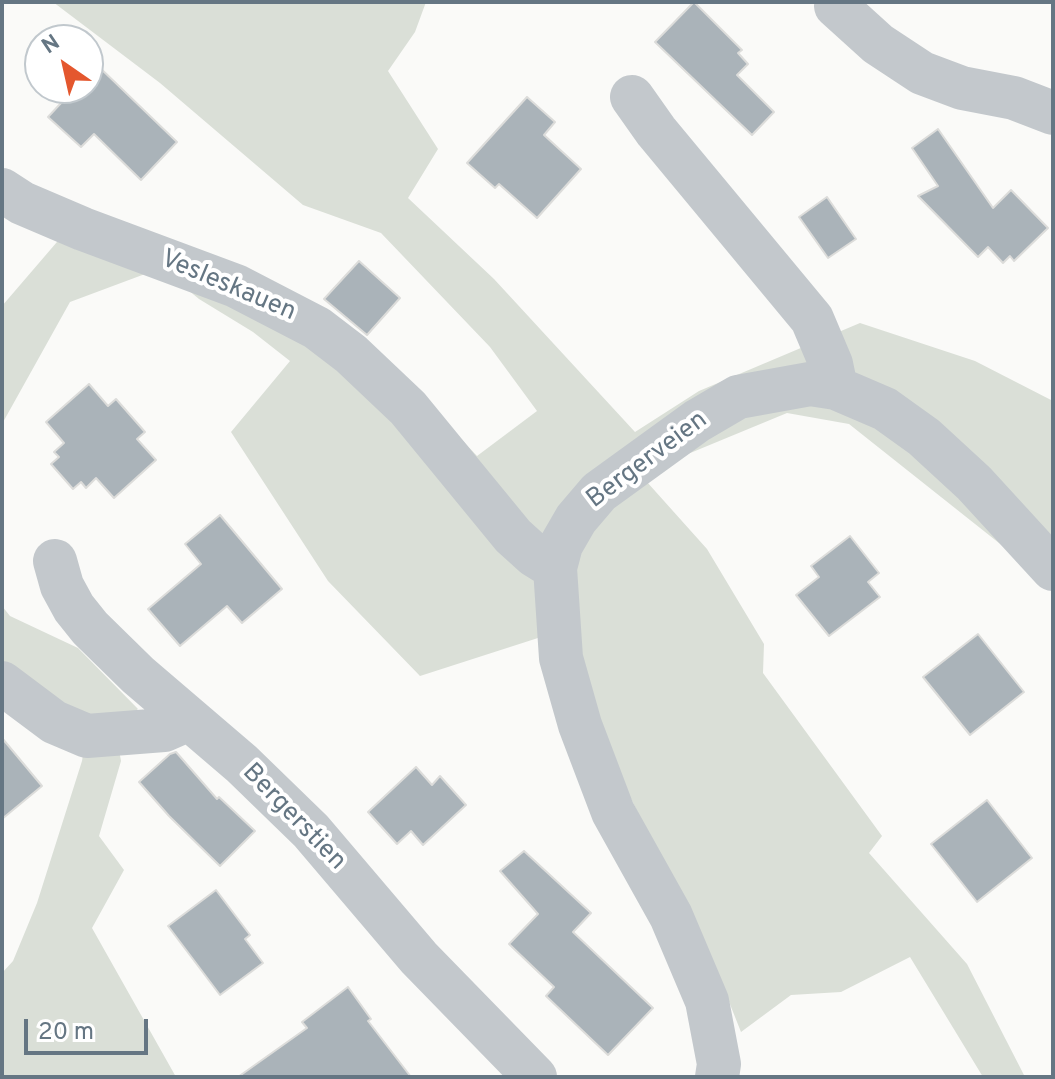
<!DOCTYPE html>
<style>
body{margin:0}
#map{position:relative;width:1055px;height:1079px;overflow:hidden;background:#fafaf8;font-family:Overpass,sans-serif}
canvas{display:block}
.frame{position:absolute;inset:0;border:4px solid #657683;pointer-events:none}
.north{position:absolute;left:24px;top:24px;width:80px;height:80px;box-sizing:border-box;background:#fff;border:2px solid #c1c8cd;border-radius:50%;rotate:326deg;font-size:22px;font-weight:700;line-height:32px;text-align:center;color:#657683}
.north::after{content:'';display:block;margin:auto;width:28px;height:36px;background:#e4572e;clip-path:polygon(50% 0,100% 100%,50% 72%,0 100%)}
.scale{position:absolute;left:24px;top:1019px;width:124px;height:36px;box-sizing:border-box;border:4px solid #657683;border-top:0;padding-left:10px;font-size:24px;line-height:28px;white-space:nowrap;color:#657683;-webkit-text-stroke:6px #fff;paint-order:stroke}
</style>
<div id="map">
<canvas width="1055" height="1079"></canvas>
<div class="frame"></div>
<div class="north">N</div>
<div class="scale">20 m</div>
</div>
<script>
const g = document.querySelector('canvas').getContext('2d');
g.lineJoin = 'round';
function paint(path, color) { g.fillStyle = color; g.fill(path, 'evenodd'); }
const poly = rows => new Path2D(rows.map(r => 'M' + r).join(''));
function trace(path, color, width, dash) { g.strokeStyle = color; g.lineWidth = width; g.lineCap = dash ? 'butt' : 'round'; g.setLineDash(dash || []); g.stroke(path); }
function drawText(font, color, halo, rows, align = 'center') {
  g.font = font + ' Overpass,sans-serif'; g.lineWidth = 8; g.setLineDash([]); g.textBaseline = 'middle'; g.strokeStyle = halo; g.fillStyle = color; for (const [text, x, y, turn = 0] of rows) {
    g.save(); g.translate(x, y); g.rotate((+turn || 0) * Math.PI / 180); g.textAlign = isNaN(turn) ? turn : align; if (halo) g.strokeText(text, 0, 0); g.fillText(text, 0, 0); g.restore();
  }
}
const green = poly([
 [53,2,426,2,415,32,388,71,438,149,408,198,494,279,635,432,699,391,860,323,975,361,1053,401,1053,592,1033,570,849,424,787,413,683,456,647,482,707,549,764,644,763,673,882,836,869,853,967,964,1025,1077,983,1077,910,957,841,992,791,995,741,1032,716,969,610,757,569,628,420,676,328,581,231,432,290,361,253,332,199,299,170,275,145,274,70,302,2,424,2,306,81,214,410,384,477,456,537,411,490,347,381,233,303,205,160,83],
 [2,606,10,616,78,648,138,709,115,727,121,761,99,836,124,870,92,928,176,1077,2,1077,2,973,13,961,37,903,82,761,87,728,2,676]
]);
const building = poly([
 [694,2,742,50,738,53,748,64,737,75,774,112,752,135,655,42,694,2],
 [97,65,177,142,141,180,94,134,81,147,48,117,75,88,88,88,88,75,97,65],
 [527,97,555,122,544,135,581,169,537,218,499,184,495,188,467,163,527,97],
 [938,129,993,208,1011,190,1048,228,1014,261,1010,256,1003,263,988,247,978,257,918,196,938,186,912,148,938,129],
 [827,197,856,239,828,258,799,217,827,197],
 [359,261,400,298,367,335,324,299,359,261],
 [89,384,108,406,116,399,145,432,137,439,156,460,114,498,96,478,86,488,81,482,73,489,51,464,59,457,54,452,64,443,46,422,89,384],
 [220,515,282,589,242,623,227,606,180,646,148,609,201,564,185,544,220,515],
 [850,536,879,573,868,582,880,597,829,636,796,595,819,577,811,566,850,536],
 [978,634,1024,692,970,735,923,677,978,634],
 [2,738,42,786,2,819,2,738],
 [176,752,217,799,219,797,255,831,220,866,169,816,139,782,170,754,176,752],
 [416,767,432,785,440,776,466,805,423,845,411,831,397,844,368,812,416,767],
 [987,800,1032,858,977,902,931,844,987,800],
 [524,851,591,913,573,932,653,1008,608,1055,546,996,554,987,509,944,538,914,500,871,524,851],
 [216,890,250,935,245,939,263,963,220,995,168,926,216,890],
 [348,987,371,1019,368,1021,411,1077,238,1077,307,1028,302,1022,348,987]
]);
const minor = poly([
 [836,6,878,44,922,73,962,88,1014,98,1053,113],
 [632,97,656,131,812,319,831,364,836,388],
 [2,190,22,203,83,229,236,286,317,328,351,354,408,408,513,536,534,555,555,568],
 [55,561,62,586,74,608,90,628,138,675,242,764,311,831,419,958,535,1077],
 [2,683,54,722,87,736,164,730,189,719],
 [717,1077,719,1064,707,1001,671,916,613,812,580,725,561,658,555,568,561,545,576,519,599,492,697,421,738,397,810,384,836,388,885,409,924,437,974,483,1053,569]
]);
const streetNames = [
 ["Vesleskauen",228,287,23],
 ["Bergerveien",648,461,-37],
 ["Bergerstien",293,818,46]
];
paint(green, '#dadfd7');
paint(building, '#aab3b9');
trace(building, '#dcdcda', 2);
trace(minor, '#c3c8cc', 44);
drawText('26px', '#657683', '#fff', streetNames);
</script>
